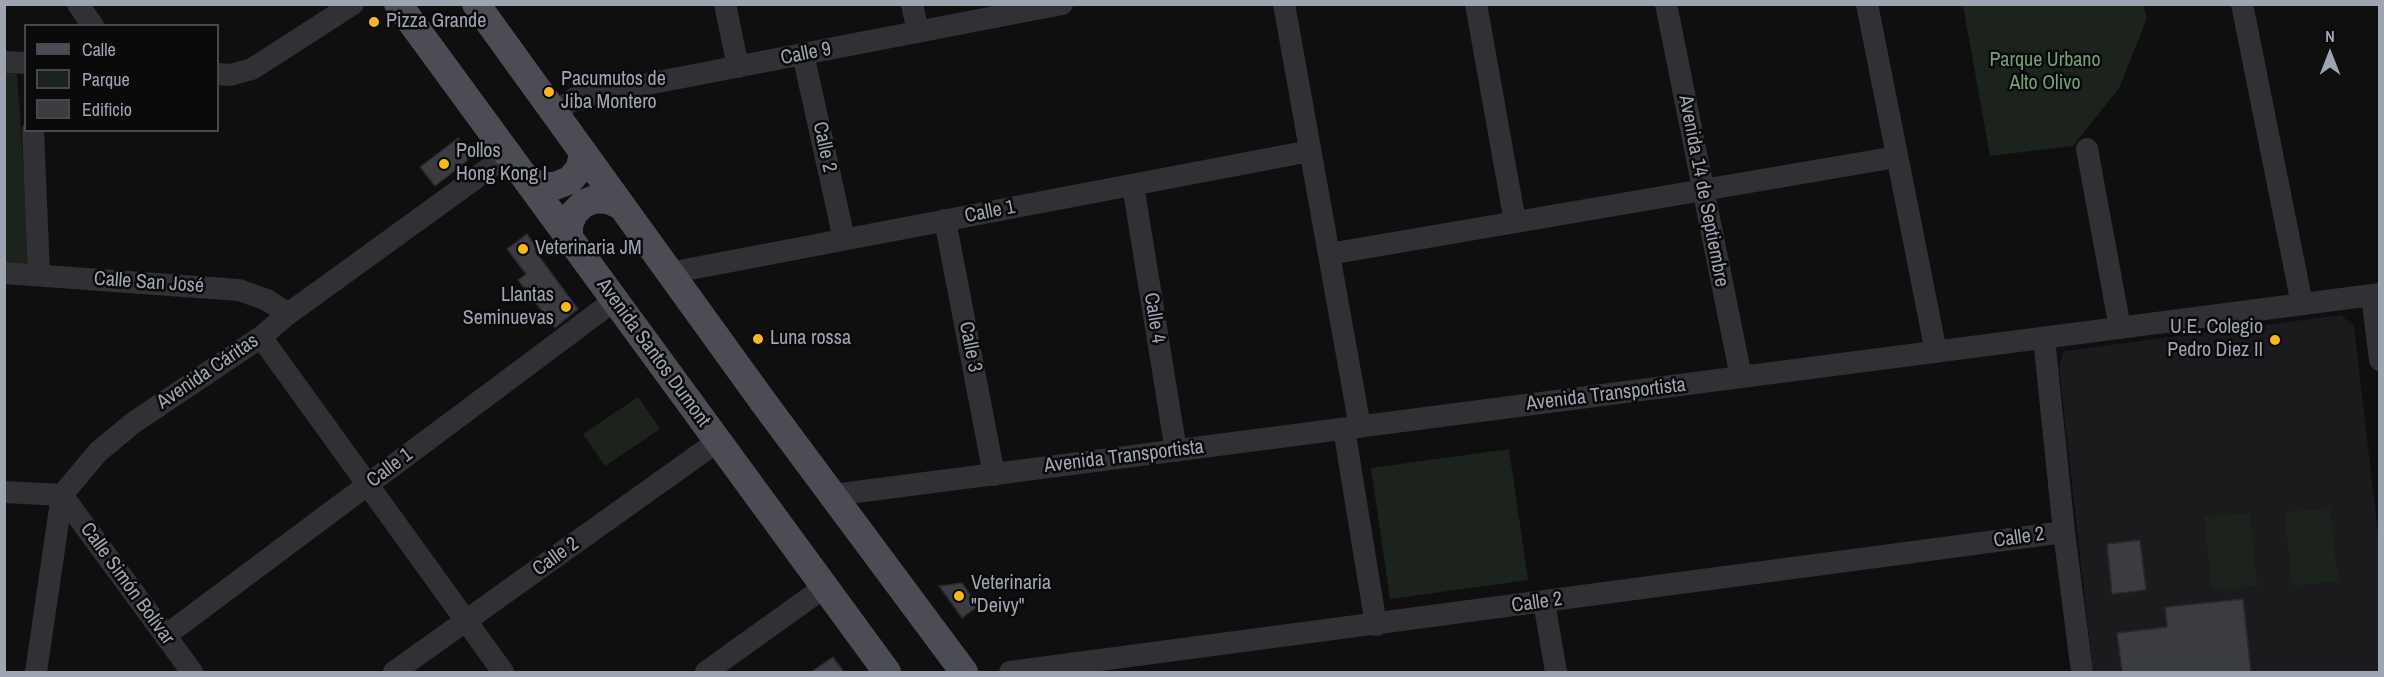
<!DOCTYPE html>
<meta charset="utf-8">
<style>
body{margin:0}
#map{position:relative;width:2384px;height:677px;overflow:hidden;background:#0f0f10;font-family:"Archivo Narrow",sans-serif}
canvas{display:block}
.frame{position:absolute;inset:0;border:6px solid #9fa4b2;pointer-events:none}
.legend{position:absolute;left:24px;top:24px;width:195px;height:108px;box-sizing:border-box;background:#0a0a0b;border:2px solid #46484e;margin:0;padding:8px 10px;list-style:none;font-size:18px;color:#9fa4b2}
.legend li{display:flex;align-items:center;gap:12px;height:30px}
.legend b{width:30px;border:2px solid #46484e}
.north{position:absolute;left:2300px;top:24px;width:60px;height:60px;-webkit-text-stroke:4px #0a0a0b;paint-order:stroke;rotate:0deg;font-size:16px;font-weight:700;line-height:24px;text-align:center;color:#9fa4b2}
.north::after{content:'';display:block;margin:auto;width:21px;height:27px;background:#9fa4b2;clip-path:polygon(50% 0,100% 100%,50% 72%,0 100%)}
</style>
<div id="map">
<canvas width="2384" height="677"></canvas>
<div class="frame"></div>
<ul class="legend">
<li><b style="height:8px;background:#4c4d54"></b>Calle</li>
<li><b style="height:16px;background:#1b231c"></b>Parque</li>
<li><b style="height:16px;background:#3b3c40"></b>Edificio</li>
</ul>
<div class="north">N</div>
</div>
<script>
const g = document.querySelector('canvas').getContext('2d');
g.lineJoin = 'round';
function paint(path, color) { g.fillStyle = color; g.fill(path, 'evenodd'); }
const poly = rows => new Path2D(rows.map(r => 'M' + r).join(''));
function trace(path, color, width, dash) { g.strokeStyle = color; g.lineWidth = width; g.lineCap = dash ? 'butt' : 'round'; g.setLineDash(dash || []); g.stroke(path); }
function drawText(font, color, halo, rows, align = 'center') {
  g.font = font + ' "Archivo Narrow",sans-serif'; g.lineWidth = 5; g.setLineDash([]); g.textBaseline = 'middle'; g.strokeStyle = halo; g.fillStyle = color; for (const [text, x, y, turn = 0] of rows) {
    g.save(); g.translate(x, y); g.rotate((+turn || 0) * Math.PI / 180); g.textAlign = isNaN(turn) ? turn : align; if (halo) g.strokeText(text, 0, 0); g.fillText(text, 0, 0); g.restore();
  }
}
const built = poly([
 [2341,315,2354,326,2379,542,2379,672,2093,672,2059,366,2064,351]
]);
const green = poly([
 [1963,5,2143,5,2147,18,2119,88,2073,146,1990,156],
 [4,73,17,74,30,264,5,262],
 [638,397,660,429,605,466,583,434],
 [1509,449,1528,580,1390,599,1371,468],
 [2330,508,2338,581,2292,586,2285,512],
 [2250,513,2257,586,2212,590,2204,517]
]);
const building = poly([
 [458,138,468,151,467,161,435,186,420,167,458,138],
 [527,234,538,249,535,251,578,309,555,328,518,280,526,274,507,249,527,234],
 [2140,540,2146,590,2112,594,2107,544,2140,540],
 [962,583,978,606,962,618,939,586,962,583],
 [2243,599,2251,672,2122,672,2117,633,2167,627,2165,607,2243,599],
 [833,657,844,672,811,672,833,657]
]);
const minor = poly([
 [78,4,93,26],
 [725,4,738,67],
 [912,4,918,32],
 [1284,4,1360,427],
 [1476,4,1515,222],
 [1666,4,1741,377],
 [1867,4,1936,352],
 [2242,4,2302,304],
 [803,54,844,239],
 [4,62,26,63],
 [218,74,230,75,252,69,353,4],
 [554,114,575,98,1062,4],
 [33,130,39,274],
 [2087,149,2120,328],
 [1133,185,1176,451],
 [945,220,994,475],
 [1329,254,1896,157],
 [4,273,239,290,267,300,288,314],
 [669,273,1310,151],
 [2372,295,2380,360],
 [261,337,503,672],
 [2044,338,2064,532,2082,672],
 [1344,429,1376,625],
 [4,492,62,495,192,672],
 [833,495,2380,294],
 [1544,602,1556,672],
 [165,636,615,300],
 [36,672,62,495,98,452,133,423,261,337,288,314,509,154],
 [394,672,718,441],
 [706,672,826,586],
 [1010,672,2064,532]
]);
const major = poly([
 [398,4,887,672],
 [476,4,764,403,964,672],
 [526,177,539,186,555,186,570,180,580,168,583,152],
 [569,238,569,225,574,213,583,204,595,199,608,200,620,205]
]);
const markers = [
 [374,22,6,"#f8b71f"],
 [549,92,6,"#f8b71f"],
 [444,164,6,"#f8b71f"],
 [523,249,6,"#f8b71f"],
 [566,307,6,"#f8b71f"],
 [758,339,6,"#f8b71f"],
 [2275,340,6,"#f8b71f"],
 [959,596,6,"#f8b71f"]
];
const poiNames = [
 ["Pizza Grande",386,22],
 ["Pacumutos de",561,80],
 ["Jiba Montero",561,103],
 ["Pollos",456,152],
 ["Hong Kong I",456,175],
 ["Veterinaria JM",535,249],
 ["Llantas",554,296,"right"],
 ["Seminuevas",554,319,"right"],
 ["U.E. Colegio",2263,328,"right"],
 ["Pedro Diez II",2263,351,"right"],
 ["Luna rossa",770,339],
 ["Veterinaria",971,584],
 ["\"Deivy\"",971,607]
];
const streetNames = [
 ["Calle 9",806,54,-11],
 ["Calle 2",824,147,78],
 ["Avenida 14 de Septiembre",1703,191,79],
 ["Calle 1",990,212,-11],
 ["Calle San José",149,283,4],
 ["Calle 4",1154,318,81],
 ["Calle 3",970,347,79],
 ["Avenida Santos Dumont",653,353,54],
 ["Avenida Cáritas",208,372,-34],
 ["Avenida Transportista",1606,395,-7],
 ["Avenida Transportista",1124,457,-7],
 ["Calle 1",390,468,-37],
 ["Calle 2",2019,538,-8],
 ["Calle 2",556,557,-36],
 ["Calle Simón Bolívar",127,584,54],
 ["Calle 2",1537,603,-8]
];
const parkNames = [
 ["Parque Urbano",2045,61],
 ["Alto Olivo",2045,84]
];
paint(built, '#1b1b1d');
paint(green, '#1b231c');
paint(building, '#3b3c40');
trace(building, '#29292c', 1.5);
trace(minor, '#303035', 22);
trace(major, '#4c4d54', 28);
for (const [x, y, r, color] of markers) { const dot = new Path2D(); dot.arc(x, y, r, 0, 2 * Math.PI); g.fillStyle = color; g.fill(dot); trace(dot, '#0a0a0b', 2); }
drawText('20px', '#9fa4b2', '#0a0a0b', poiNames, 'left');
drawText('20px', '#9fa4b2', '#0a0a0b', streetNames);
drawText('20px', '#759e79', '#0a0a0b', parkNames);
</script>
